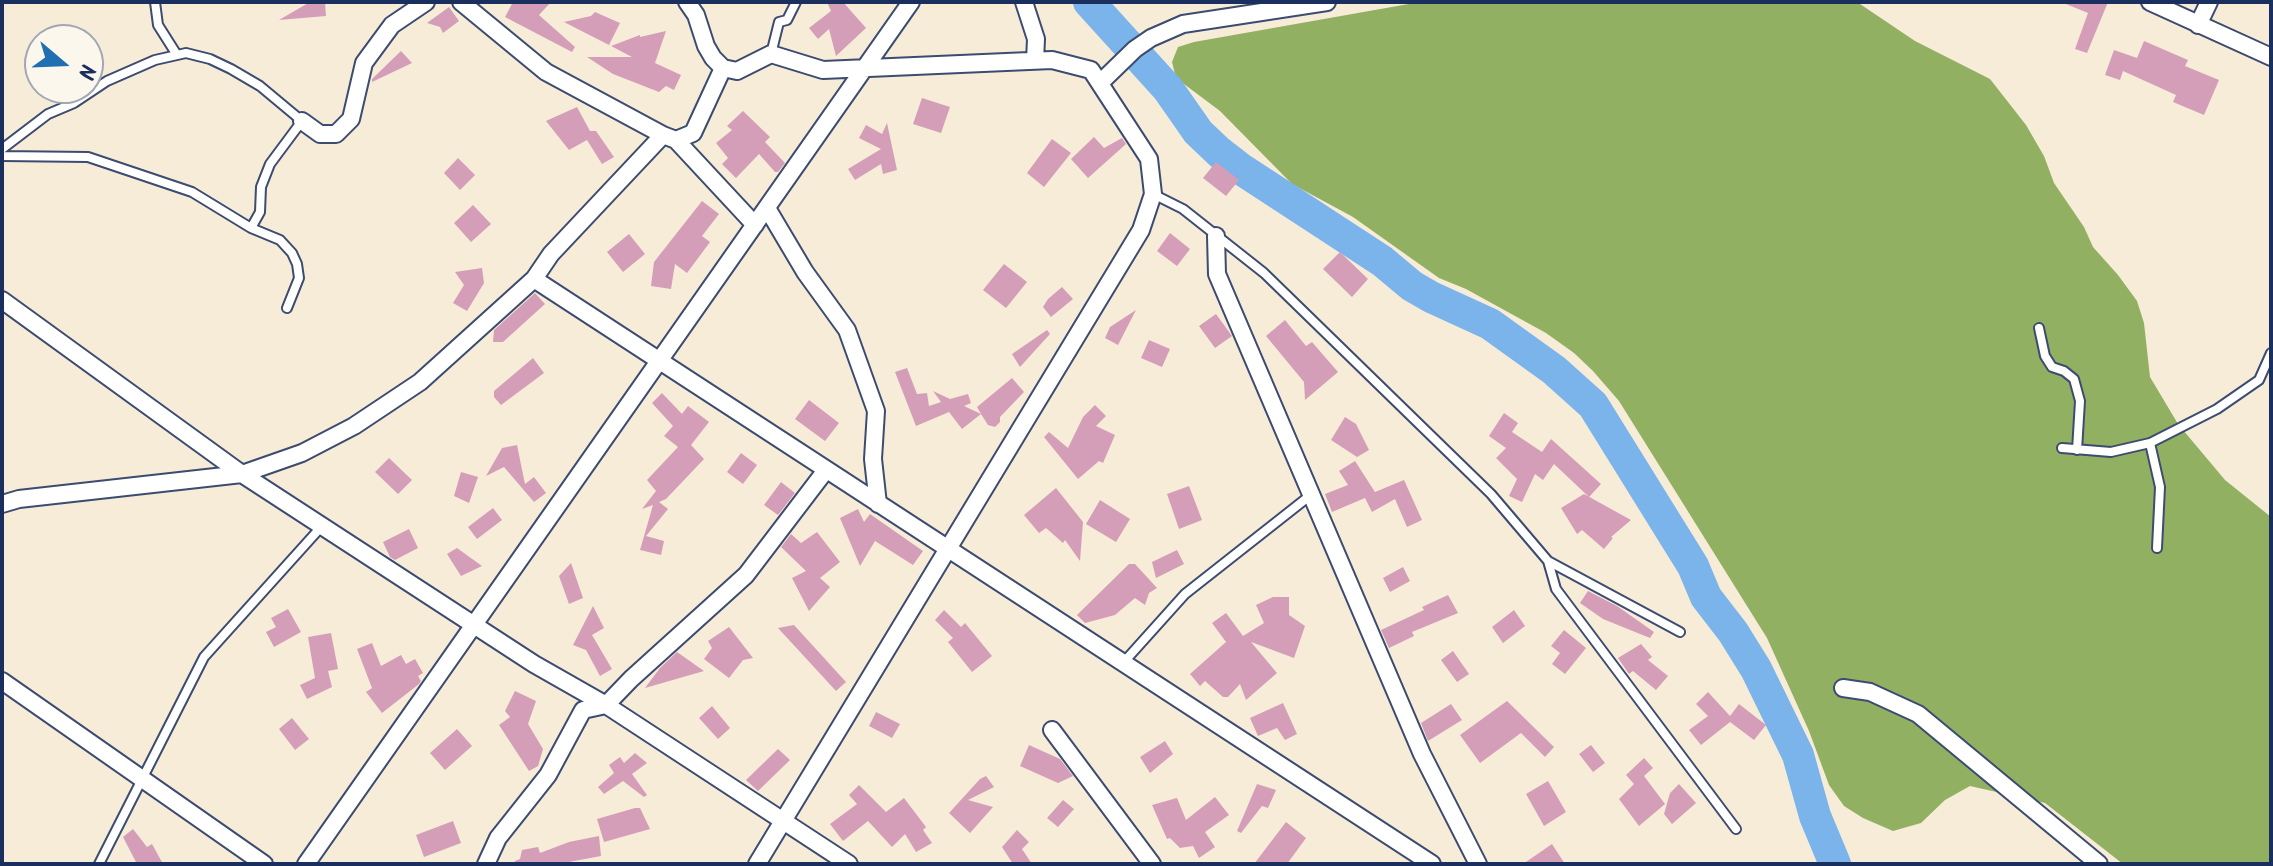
<!DOCTYPE html>
<style>
body{margin:0}
#map{position:relative;width:2273px;height:866px;overflow:hidden;background:#f7ecd8;font-family:Kalam,sans-serif}
canvas{display:block}
.frame{position:absolute;inset:0;border:4px solid #1b2f5e;pointer-events:none}
.north{position:absolute;left:24px;top:24px;width:80px;height:80px;box-sizing:border-box;background:#fbf7ec;border:2px solid #a1a7b3;border-radius:50%;rotate:109deg;font-size:22px;font-weight:700;line-height:32px;text-align:center;color:#1b2f5e}
.north::after{content:'';display:block;margin:auto;width:28px;height:36px;background:#1f6fb2;clip-path:polygon(50% 0,100% 100%,50% 72%,0 100%)}
</style>
<div id="map">
<canvas width="2273" height="866"></canvas>
<div class="frame"></div>
<div class="north">N</div>
</div>
<script>
const g = document.querySelector('canvas').getContext('2d');
g.lineJoin = 'round';
function paint(path, color) { g.fillStyle = color; g.fill(path, 'evenodd'); }
const poly = rows => new Path2D(rows.map(r => 'M' + r).join(''));
function trace(path, color, width, dash) { g.strokeStyle = color; g.lineWidth = width; g.lineCap = dash ? 'butt' : 'round'; g.setLineDash(dash || []); g.stroke(path); }
const forest = poly([
 [1420,2,1857,2,1915,41,1990,79,2026,125,2044,156,2054,183,2084,227,2093,247,2118,275,2137,301,2144,323,2150,377,2178,424,2225,480,2271,517,2271,864,2123,864,2045,803,1970,786,1945,800,1921,823,1893,831,1863,818,1844,806,1829,785,1809,731,1767,638,1619,401,1593,371,1574,353,1546,333,1466,289,1439,278,1353,217,1292,184,1220,111,1176,78,1172,62,1178,47,1194,42]
]);
const river = poly([
 [1089,2,1168,89,1198,132,1219,152,1241,169,1382,261,1412,286,1431,297,1490,324,1554,370,1593,405,1693,566,1706,597,1733,632,1756,669,1798,755,1815,816,1835,864]
]);
const building = poly([
 [310,2,325,2,326,16,279,20],
 [513,2,551,2,539,15,575,47,572,52,505,17],
 [827,2,843,2,866,28,836,56,829,29,818,39,809,28,831,11],
 [2061,2,2108,2,2087,53,2075,49,2088,13],
 [449,7,459,21,443,33,440,27,427,23],
 [595,12,620,23,609,45,564,22,591,16],
 [666,31,655,63,681,75,674,90,666,86,659,92,613,74,587,57,632,57,611,46,640,35,640,37],
 [2144,41,2188,60,2185,66,2219,80,2204,115,2173,102,2176,95,2123,71,2120,80,2105,75,2114,50,2137,58],
 [401,51,412,63,372,82,372,79],
 [922,98,950,107,941,133,913,124],
 [577,107,590,131,596,131,614,157,602,164,587,140,569,150,546,121],
 [743,111,770,137,765,142,785,163,778,172,775,172,759,154,736,178,722,164,728,158,716,143,732,130,727,126],
 [887,123,897,170,883,174,881,164,855,180,848,169,881,149,859,138,866,125,882,134],
 [1094,137,1104,148,1122,138,1126,144,1088,178,1071,159],
 [1052,139,1071,153,1044,187,1027,173],
 [458,158,475,175,460,190,444,173],
 [1216,162,1239,180,1226,196,1203,178],
 [702,201,719,214,702,236,710,242,687,273,675,264,671,289,651,286,654,262],
 [473,205,491,224,471,242,454,223],
 [1170,233,1190,249,1177,266,1157,251],
 [629,234,645,254,623,272,607,252],
 [1340,252,1368,279,1352,297,1323,269],
 [1004,264,1027,282,1006,308,983,290],
 [482,268,484,283,467,311,453,303,464,285,455,272],
 [1062,287,1073,299,1051,317,1043,307,1048,299],
 [535,293,545,304,503,342,493,342,494,330],
 [1136,310,1118,345,1105,338,1110,327],
 [1216,314,1232,336,1215,348,1199,326],
 [1285,320,1306,346,1312,342,1338,372,1305,400,1304,382,1266,336],
 [1047,330,1050,334,1020,367,1012,354],
 [1149,340,1170,349,1162,367,1141,358],
 [533,358,544,373,501,405,494,397,494,391],
 [907,368,917,394,927,393,929,406,941,402,933,391,950,399,968,394,971,403,964,406,981,414,977,407,1012,378,1024,392,1000,417,1000,422,995,427,988,425,981,414,962,429,949,412,916,426,895,372],
 [662,393,682,414,688,406,709,422,691,445,704,459,666,499,659,502,668,509,646,536,664,541,661,555,640,550,653,505,642,509,656,491,647,480,678,447,664,436,673,426,652,403],
 [809,400,839,423,825,441,795,419],
 [1095,405,1106,416,1096,426,1115,435,1103,463,1099,461,1078,479,1044,437,1049,432,1068,448,1083,417],
 [1504,413,1518,423,1512,432,1542,452,1551,439,1601,484,1589,497,1554,464,1543,480,1535,474,1522,502,1509,496,1517,479,1496,458,1506,448,1489,436],
 [1345,417,1356,424,1369,450,1357,457,1331,440],
 [517,445,525,484,534,477,546,493,534,502,504,467,486,476,502,448],
 [741,453,757,465,743,484,727,472],
 [389,458,412,480,398,494,375,472],
 [1355,461,1375,492,1404,480,1422,520,1407,527,1395,499,1372,512,1365,498,1332,512,1325,494,1348,485,1339,471],
 [461,472,478,477,469,503,454,496],
 [781,482,795,493,778,515,764,505],
 [1189,486,1202,520,1179,529,1167,494],
 [1056,488,1083,522,1080,561,1065,540,1063,543,1046,528,1039,533,1024,515],
 [1584,494,1631,520,1611,537,1613,538,1604,549,1582,530,1577,534,1561,508],
 [1100,500,1130,519,1116,542,1086,524],
 [493,508,502,520,477,539,468,527],
 [858,509,864,522,870,514,923,551,913,565,875,541,860,566,840,518],
 [409,529,418,548,395,560,390,557,383,542],
 [817,532,840,562,820,578,830,587,809,611,792,578,806,571,781,547,791,534,801,543],
 [457,548,482,566,461,576,447,554],
 [1177,550,1184,564,1156,578,1152,562],
 [571,563,583,598,569,604,559,576],
 [1129,564,1135,564,1157,588,1149,593,1145,605,1135,598,1115,615,1085,623,1077,615],
 [1403,567,1410,581,1390,592,1383,578],
 [1588,591,1617,606,1654,632,1650,638,1603,619,1580,603],
 [1448,595,1458,613,1412,632,1414,636,1389,648,1381,630,1424,610,1422,607],
 [1273,597,1289,597,1289,615,1305,626,1294,658,1251,642,1277,673,1246,700,1240,684,1228,697,1223,697,1205,681,1200,686,1190,674,1226,642,1212,623,1226,613,1243,636,1264,623,1256,605],
 [593,606,604,628,592,635,612,669,600,676,586,650,573,645],
 [288,609,301,632,274,647,266,632,276,627,271,618],
 [944,610,961,627,965,623,992,656,972,672,948,642,953,638,935,620],
 [1514,610,1525,626,1503,643,1492,627],
 [794,625,846,682,836,691,778,628],
 [729,627,753,658,743,660,729,678,704,659,712,648,708,641],
 [1564,630,1586,648,1565,674,1552,664,1560,653,1551,646],
 [331,633,338,669,328,671,332,687,307,699,300,685,315,678,308,637],
 [372,643,381,666,401,655,406,664,415,659,423,673,418,676,421,681,419,684,382,713,366,692,372,688,357,649],
 [1641,644,1652,657,1648,660,1668,676,1656,690,1633,671,1629,674,1618,658],
 [1453,651,1469,674,1457,682,1441,660],
 [677,652,704,671,645,688,660,668],
 [515,691,536,701,528,724,543,749,538,766,529,771,499,725,510,717,505,711],
 [1708,692,1730,716,1739,704,1766,725,1754,740,1730,722,1701,745,1689,730,1708,716,1696,704],
 [1507,701,1554,747,1545,757,1521,733,1480,763,1460,735],
 [1283,703,1297,734,1285,740,1277,728,1258,736,1250,718],
 [1451,704,1462,720,1428,741,1421,723],
 [712,706,730,728,718,739,699,718],
 [876,712,900,724,892,738,869,726],
 [292,718,309,739,295,750,279,729],
 [457,729,472,746,445,770,430,753],
 [1165,741,1173,754,1150,773,1140,757],
 [1029,745,1060,759,1073,776,1058,783,1020,766],
 [1591,745,1605,763,1593,772,1579,754],
 [778,749,790,760,758,791,746,780],
 [635,753,647,763,632,774,647,795,644,797,623,781,604,794,598,787,614,773,609,765,620,757,624,763],
 [1644,758,1653,768,1644,776,1665,804,1639,826,1619,799,1634,784,1626,775],
 [986,776,994,787,968,800,993,807,970,833,949,813,980,779],
 [1548,781,1566,812,1544,826,1526,794],
 [1257,784,1276,790,1268,808,1262,806,1241,833,1237,831],
 [1679,784,1696,803,1672,824,1664,814,1670,793],
 [859,785,886,812,904,798,926,827,923,830,932,843,916,852,905,834,892,847,868,821,843,841,830,824,857,804,849,795],
 [1215,797,1229,815,1205,832,1215,847,1199,858,1193,846,1180,848,1170,838,1167,839,1152,805,1177,798,1186,820],
 [1063,800,1074,809,1058,827,1047,818],
 [635,808,640,808,650,829,604,842,597,819],
 [453,821,461,843,424,857,416,835],
 [1286,822,1306,838,1287,864,1254,864],
 [133,829,147,847,152,844,163,864,137,864,123,837],
 [1017,830,1029,842,1022,849,1032,864,1013,864,1002,847],
 [599,836,601,856,558,864,515,864,515,861,520,859,522,850,538,847,540,853,569,842],
 [1552,844,1565,864,1523,864]
]);
const lane = poly([
 [155,2,158,25,177,55],
 [771,54,779,22,787,20,796,2],
 [2,149,48,114,74,103,107,81,155,60,186,53,210,59,231,69,260,86,302,121,270,164,261,187,260,212,251,228,192,192,88,157,2,156],
 [1153,194,1183,209,1264,273,1491,494,1548,561,1680,632],
 [251,228,280,240,292,253,297,264,299,278,287,308],
 [2039,328,2045,356,2052,367,2064,371,2074,379,2080,401,2077,450],
 [2150,443,2217,409,2259,380,2271,353],
 [2062,448,2111,452,2150,443,2160,487,2157,548],
 [1548,561,1556,589,1736,829],
 [1123,663,1185,594,1312,494],
 [99,864,204,657,322,526]
]);
const street = poly([
 [461,2,546,72,663,135,676,140,755,225],
 [687,2,696,15,706,46,713,58,723,68,737,71,771,54,823,70,1052,60,1091,70,1149,159,1153,194,1141,230,757,864],
 [1024,2,1036,39,1035,60],
 [2150,2,2271,57],
 [2198,25,2209,2],
 [1100,83,1135,49,1151,38,1183,24,1327,2],
 [302,121,320,134,336,134,351,119,364,63,392,25,426,2],
 [676,140,693,133,723,68],
 [767,208,805,272,847,330,876,411,873,459,878,504],
 [1216,236,1217,274,1422,754,1478,864],
 [534,279,1432,864],
 [2,300,242,474,534,664,606,705,849,864],
 [2,504,19,499,242,474,302,453,354,426,420,382,534,279,551,254,663,135],
 [2,681,264,864],
 [1843,688,1870,692,1918,714,2099,864],
 [1052,730,1152,864],
 [306,864,911,2],
 [486,864,498,838,548,775,583,710,606,705,631,679,746,575,826,470]
]);
paint(forest, '#92b062');
trace(river, '#7bb4eb', 32);
paint(building, '#d49eb9');
trace(lane, '#3c4b70', 12);
trace(street, '#3c4b70', 20);
trace(lane, '#fff', 8);
trace(street, '#fff', 16);
</script>
